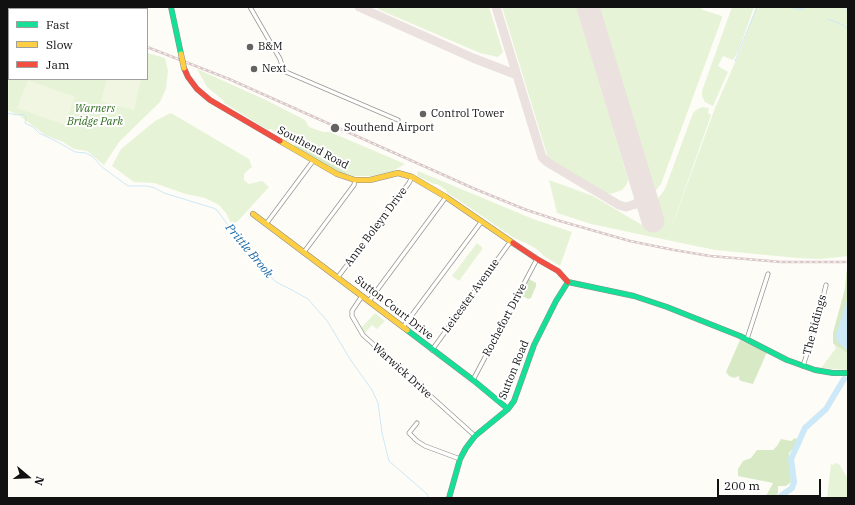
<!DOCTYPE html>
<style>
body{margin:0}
#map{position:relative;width:855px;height:505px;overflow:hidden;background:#fdfcf7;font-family:"IBM Plex Serif",serif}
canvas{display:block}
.frame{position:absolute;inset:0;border:8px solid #111;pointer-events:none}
.legend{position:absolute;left:8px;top:8px;width:140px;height:72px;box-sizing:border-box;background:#fff;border:1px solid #a0a0a0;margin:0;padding:5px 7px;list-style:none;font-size:12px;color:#111}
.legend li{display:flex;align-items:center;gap:8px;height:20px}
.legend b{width:20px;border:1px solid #a0a0a0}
.north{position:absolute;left:8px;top:457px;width:40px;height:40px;-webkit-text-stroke:3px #fff;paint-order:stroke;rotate:109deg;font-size:11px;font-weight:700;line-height:16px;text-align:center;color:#111}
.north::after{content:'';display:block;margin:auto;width:14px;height:18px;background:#111;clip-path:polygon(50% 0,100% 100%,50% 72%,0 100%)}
.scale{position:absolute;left:717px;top:479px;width:104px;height:18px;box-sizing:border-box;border:2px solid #111;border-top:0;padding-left:5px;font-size:12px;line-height:14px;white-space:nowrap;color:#111;-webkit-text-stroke:3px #fff;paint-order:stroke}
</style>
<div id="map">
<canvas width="855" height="505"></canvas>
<div class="frame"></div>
<ul class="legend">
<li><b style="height:5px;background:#16e098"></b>Fast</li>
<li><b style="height:5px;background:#ffcf43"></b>Slow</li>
<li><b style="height:5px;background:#f24e42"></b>Jam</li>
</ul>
<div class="north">N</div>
<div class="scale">200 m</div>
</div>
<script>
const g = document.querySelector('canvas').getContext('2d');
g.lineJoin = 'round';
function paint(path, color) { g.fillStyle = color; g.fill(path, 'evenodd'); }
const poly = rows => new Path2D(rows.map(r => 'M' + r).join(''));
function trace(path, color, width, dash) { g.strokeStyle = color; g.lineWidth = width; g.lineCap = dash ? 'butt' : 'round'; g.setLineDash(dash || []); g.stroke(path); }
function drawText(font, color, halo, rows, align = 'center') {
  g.font = font + ' "IBM Plex Serif",serif'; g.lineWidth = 4; g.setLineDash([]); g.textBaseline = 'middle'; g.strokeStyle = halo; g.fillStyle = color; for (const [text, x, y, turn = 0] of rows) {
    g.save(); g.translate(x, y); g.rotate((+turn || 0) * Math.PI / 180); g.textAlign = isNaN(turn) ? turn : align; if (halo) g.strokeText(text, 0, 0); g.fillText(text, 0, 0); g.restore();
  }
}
const green = poly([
 [41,7,130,7,130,9,41,9],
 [376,7,489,7,503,52,498,57,480,53,380,10],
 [502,7,577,7,628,179,627,184,622,190,611,194,603,192,549,161],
 [596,7,699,7,703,10,722,16,722,18,661,184,653,194],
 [732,7,754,7,739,50,733,60,723,56,718,66,728,72,713,106,705,102,702,96,702,91],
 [756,7,848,7,848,256,821,259,797,258,715,250,667,240,715,108,741,49],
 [7,16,9,16,9,79,147,79,147,53,165,58,168,71,166,89,160,102,119,142,104,165,87,151,74,149,63,142,45,135,20,116,7,110],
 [197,69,266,100,305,120,309,127,323,132,330,132,405,164,393,171,372,176,354,176,346,174,345,172,307,150,285,140,283,137,271,129,268,130,224,103,223,100,207,87],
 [702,107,709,108,708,113,711,115,667,240,591,224,557,213,549,180,593,196,642,225,660,220,660,210,656,201,665,189,693,113,696,110],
 [171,113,249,159,252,167,248,170,244,174,244,180,249,184,262,181,269,187,238,221,232,225,226,213,219,205,205,198,186,194,154,183,134,182,112,166,121,149,155,121],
 [418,171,533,219,572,232,560,266,544,256,538,250,528,244,514,238,457,199,446,192,446,190,437,184,434,184,417,176],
 [477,243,483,248,459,281,452,276],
 [848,267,848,370,821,368,836,348,833,343,833,333,845,289,847,268],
 [375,313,385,321,377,329,372,325,364,334,361,328],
 [835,463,839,464,848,479,848,498,827,498,831,464,834,465]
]);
const forest = poly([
 [293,144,307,150,345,172,346,174,342,174,317,161,301,152],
 [848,267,848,298,838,329,844,348,848,350,848,352,846,352,833,343,833,333,845,289,847,268],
 [529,279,536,283,536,286,531,298,528,299,521,295],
 [740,340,767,352,753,384,741,381,739,379,739,376,734,378,729,376,726,372],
 [795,438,798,440,797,444,789,453,791,482,786,486,778,486,778,493,774,498,765,498,773,483,738,476,738,469,743,461,751,458,757,450,773,450,777,446,781,439,791,441]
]);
const pitch = poly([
 [107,79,141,79,134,110,101,102],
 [28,80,75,97,65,125,17,108]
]);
const water = poly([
 [848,298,848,350,837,342,836,334]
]);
const stream = poly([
 [790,7,802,10,803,7],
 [845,7,848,11],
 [828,19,843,25,848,29],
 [848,53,848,57],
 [735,61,757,7],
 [848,72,848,82],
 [7,113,17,115,23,114,26,117,25,123,33,127,39,133,56,141,75,152,86,153,93,157,102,167,128,186,147,186,155,188,164,193,213,208,217,210,236,236,239,243,276,282,292,290,308,299,328,322,350,359,372,390,378,403,382,433,389,461,427,494,429,498],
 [844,379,845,376]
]);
const river = poly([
 [778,498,792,488,794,482,791,459,805,428,826,409,844,379]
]);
const taxiway = poly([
 [359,7,473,58,517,75],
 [496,7,542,157,547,162,619,205,626,207,636,204,642,194,642,185]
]);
const runway = poly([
 [588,7,653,221]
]);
const street = poly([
 [250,7,280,59,283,69,286,72,398,120],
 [266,224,313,161],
 [304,252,354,185,355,180],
 [338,277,409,183,412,177],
 [362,296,352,311,352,316,363,335,475,436],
 [369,301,446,197],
 [403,327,482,221],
 [747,339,768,274],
 [432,350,511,241],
 [803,366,816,326,826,285],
 [473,380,537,259],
 [417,423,409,433,417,441,425,446,460,459]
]);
const fast = poly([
 [171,7,181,54],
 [568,282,634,296,667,307,740,336,787,360,815,370,833,373,848,373],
 [407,330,473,380,508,409],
 [449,498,460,459,466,448,475,436,508,409,514,401,534,345,556,301,568,282]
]);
const slow = poly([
 [280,141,337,174,355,180,370,180,398,173,412,177,446,197,513,243],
 [253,214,407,330]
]);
const jam = poly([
 [184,68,188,77,197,89,210,100,280,141],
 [513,243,537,259,558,271,568,282]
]);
const rail = poly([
 [7,8,10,9],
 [147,47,229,79,475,189,524,209,560,221,630,241,674,250,710,256,781,262,848,262]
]);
const slowBridge = poly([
 [181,54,184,68]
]);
const markers = [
 [250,47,4,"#646362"],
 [254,69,4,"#646362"],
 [423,114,4,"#646362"],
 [335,128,5,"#646362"]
];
const poiNames = [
 ["B&M",258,47],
 ["Next",262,69],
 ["Control Tower",431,114],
 ["Southend Airport",344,128]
];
const parkNames = [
 ["Warners",95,109],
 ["Bridge Park",95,122]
];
const streetNames = [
 ["Southend Road",313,148,28],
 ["Anne Boleyn Drive",376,227,-53],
 ["Leicester Avenue",471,296,-54],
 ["Sutton Court Drive",394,308,38],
 ["Rochefort Drive",505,320,-62],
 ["The Ridings",815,325,-75],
 ["Sutton Road",514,370,-68],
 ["Warwick Drive",402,371,42]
];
const waterNames = [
 ["Prittle Brook",249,251,50]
];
paint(green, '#e7f3d7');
paint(forest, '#d8eac5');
paint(pitch, '#f0f6e1');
paint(water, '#cde8f7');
trace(stream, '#cde8f7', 1);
trace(river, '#cde8f7', 6);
trace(taxiway, '#ebe1df', 9);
trace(runway, '#ebe1df', 23);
trace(street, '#979795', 5);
trace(fast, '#8e8d8b', 6);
trace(slow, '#8e8d8b', 6);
trace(jam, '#8e8d8b', 6);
trace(street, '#fffffe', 3.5);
trace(fast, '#16e098', 5);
trace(slow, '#ffcf43', 5);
trace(jam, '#f24e42', 5);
trace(rail, '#d9c6c7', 2.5);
trace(rail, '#fff', 1, [3]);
trace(slowBridge, '#8e8d8b', 6, []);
trace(slowBridge, '#ffcf43', 5);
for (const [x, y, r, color] of markers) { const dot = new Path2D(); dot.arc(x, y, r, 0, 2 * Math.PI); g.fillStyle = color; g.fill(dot); trace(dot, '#fff', 1.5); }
drawText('11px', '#111', '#fff', poiNames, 'left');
drawText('italic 11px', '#2f6b1f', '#fff', parkNames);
drawText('11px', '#111', '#fff', streetNames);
drawText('italic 12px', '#1768a6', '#fff', waterNames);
</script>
